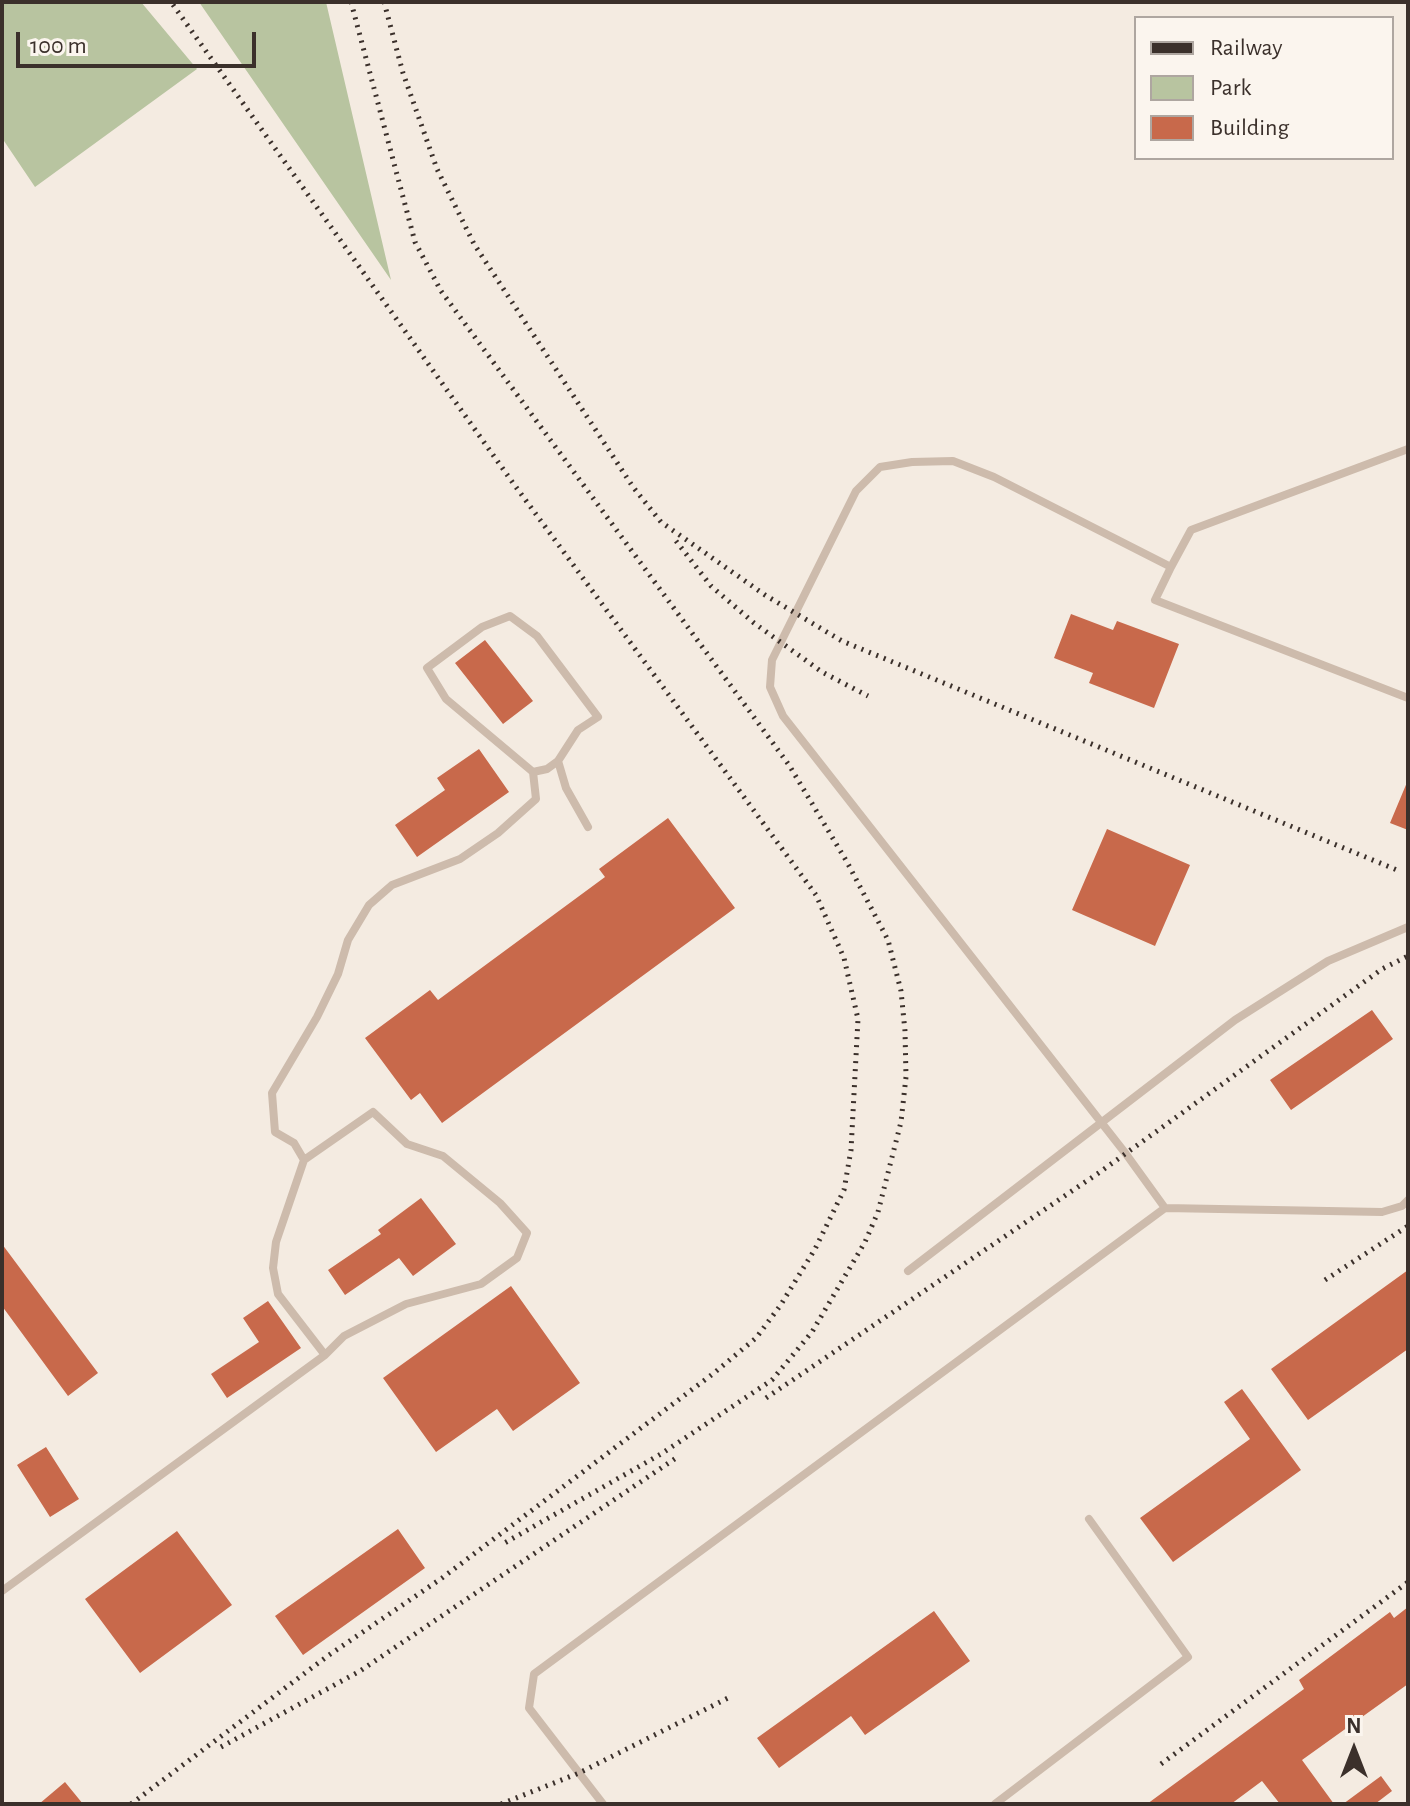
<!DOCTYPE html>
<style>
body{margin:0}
#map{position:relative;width:1410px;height:1806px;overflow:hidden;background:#f4ebe1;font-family:"Alegreya Sans",sans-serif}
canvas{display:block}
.frame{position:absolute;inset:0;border:4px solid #3b302b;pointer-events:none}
.legend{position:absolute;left:1134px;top:16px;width:260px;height:144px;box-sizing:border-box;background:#fbf5ee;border:2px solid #aea6a0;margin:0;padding:10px 14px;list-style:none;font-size:24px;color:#3b302b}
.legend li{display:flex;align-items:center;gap:16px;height:40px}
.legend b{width:40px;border:2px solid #aea6a0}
.north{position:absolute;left:1314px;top:1710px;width:80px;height:80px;-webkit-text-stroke:6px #fbf5ee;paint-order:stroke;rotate:0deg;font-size:22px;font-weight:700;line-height:32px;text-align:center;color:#3b302b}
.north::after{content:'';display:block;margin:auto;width:28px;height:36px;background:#3b302b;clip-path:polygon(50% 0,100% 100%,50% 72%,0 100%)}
.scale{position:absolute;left:16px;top:32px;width:240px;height:36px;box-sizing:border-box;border:4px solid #3b302b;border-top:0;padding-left:10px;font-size:24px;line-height:28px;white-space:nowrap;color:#3b302b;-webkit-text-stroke:6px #fbf5ee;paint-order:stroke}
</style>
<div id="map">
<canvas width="1410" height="1806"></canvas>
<div class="frame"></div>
<ul class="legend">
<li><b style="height:10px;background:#3b302b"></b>Railway</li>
<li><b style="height:22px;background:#b8c4a0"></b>Park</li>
<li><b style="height:22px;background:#c8694b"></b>Building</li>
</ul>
<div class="north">N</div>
<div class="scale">100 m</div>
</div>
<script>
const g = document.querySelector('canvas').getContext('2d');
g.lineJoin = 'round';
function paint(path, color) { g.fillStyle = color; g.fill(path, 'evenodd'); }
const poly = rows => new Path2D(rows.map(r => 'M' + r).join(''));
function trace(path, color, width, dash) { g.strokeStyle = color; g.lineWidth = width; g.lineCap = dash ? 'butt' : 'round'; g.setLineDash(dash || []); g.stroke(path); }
const green = poly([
 [2,2,141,2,197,69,35,187,2,138],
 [199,2,326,2,391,280]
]);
const building = poly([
 [1071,614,1113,630,1117,621,1179,644,1154,708,1089,683,1093,673,1054,658],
 [485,640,533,701,503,724,455,663],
 [479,749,509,792,417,857,395,825,445,790,437,778],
 [1408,780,1408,830,1390,823],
 [668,818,735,908,442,1123,420,1093,411,1100,365,1038,430,990,438,1000,605,877,599,869],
 [1107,829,1190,865,1155,946,1072,910],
 [1372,1010,1393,1039,1291,1110,1270,1080],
 [421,1198,456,1244,413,1276,399,1258,345,1295,328,1270,381,1234,378,1230],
 [2,1244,98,1373,68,1396,2,1306],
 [1408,1270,1408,1349,1308,1420,1271,1369],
 [511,1286,580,1383,513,1431,497,1409,436,1452,383,1378],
 [268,1301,301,1348,227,1398,211,1374,259,1342,243,1318],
 [1242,1389,1301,1470,1173,1562,1140,1518,1250,1439,1224,1402],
 [46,1447,79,1499,50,1517,17,1465],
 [398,1529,425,1568,303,1655,275,1616],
 [177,1531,232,1605,140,1673,85,1599],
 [1408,1607,1408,1684,1302,1760,1334,1804,1280,1804,1262,1781,1231,1804,1147,1804,1304,1689,1299,1680,1390,1612,1394,1618],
 [934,1611,970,1661,865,1735,851,1716,779,1768,757,1738],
 [1381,1776,1392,1791,1375,1804,1343,1804],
 [65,1782,83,1804,39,1804]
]);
const lane = poly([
 [1171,567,1191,530,1408,449],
 [1408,698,1155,600,1171,567,994,477,953,461,912,462,880,467,856,491,772,660,770,687,783,716,1126,1154,1165,1208,1382,1212,1402,1206,1408,1200],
 [533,772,547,769,558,761],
 [304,1160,294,1143,275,1132,272,1093,317,1017,338,974,348,940,369,905,392,885,460,859,498,833,536,799,533,772,446,699,427,668,482,627,510,616,537,636,598,717,578,730,558,761,566,788,588,827],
 [908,1271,1235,1020,1328,961,1408,927],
 [2,1591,325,1355,278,1294,273,1268,276,1242,304,1160,373,1112,407,1144,443,1156,500,1203,527,1233,517,1258,481,1284,406,1304,344,1336,325,1355],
 [603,1804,529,1708,534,1674,1165,1208],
 [995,1804,1188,1657,1089,1519]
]);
const rail = poly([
 [351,2,415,242,441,291,789,765,847,862,888,940,901,991,905,1031,906,1077,901,1122,878,1212,865,1242,812,1332,772,1380,661,1454,501,1545],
 [384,2,403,73,437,169,474,244,633,487,661,522,765,595,842,641,1397,870],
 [676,541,711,586,754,623,822,672,868,696],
 [1325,1280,1408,1226],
 [766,1398,1100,1172,1382,969,1408,956],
 [221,1747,360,1671,679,1456],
 [1161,1764,1408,1582],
 [131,1804,329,1655,442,1578,714,1373,756,1338,780,1306,815,1249,844,1190,851,1150,858,1019,844,958,816,895,513,483,171,2],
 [501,1804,579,1773,728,1698]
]);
paint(green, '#b8c4a0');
paint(building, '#c8694b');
trace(lane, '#cdbbac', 8);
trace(rail, '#3b302b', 5, [2, 6]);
</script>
